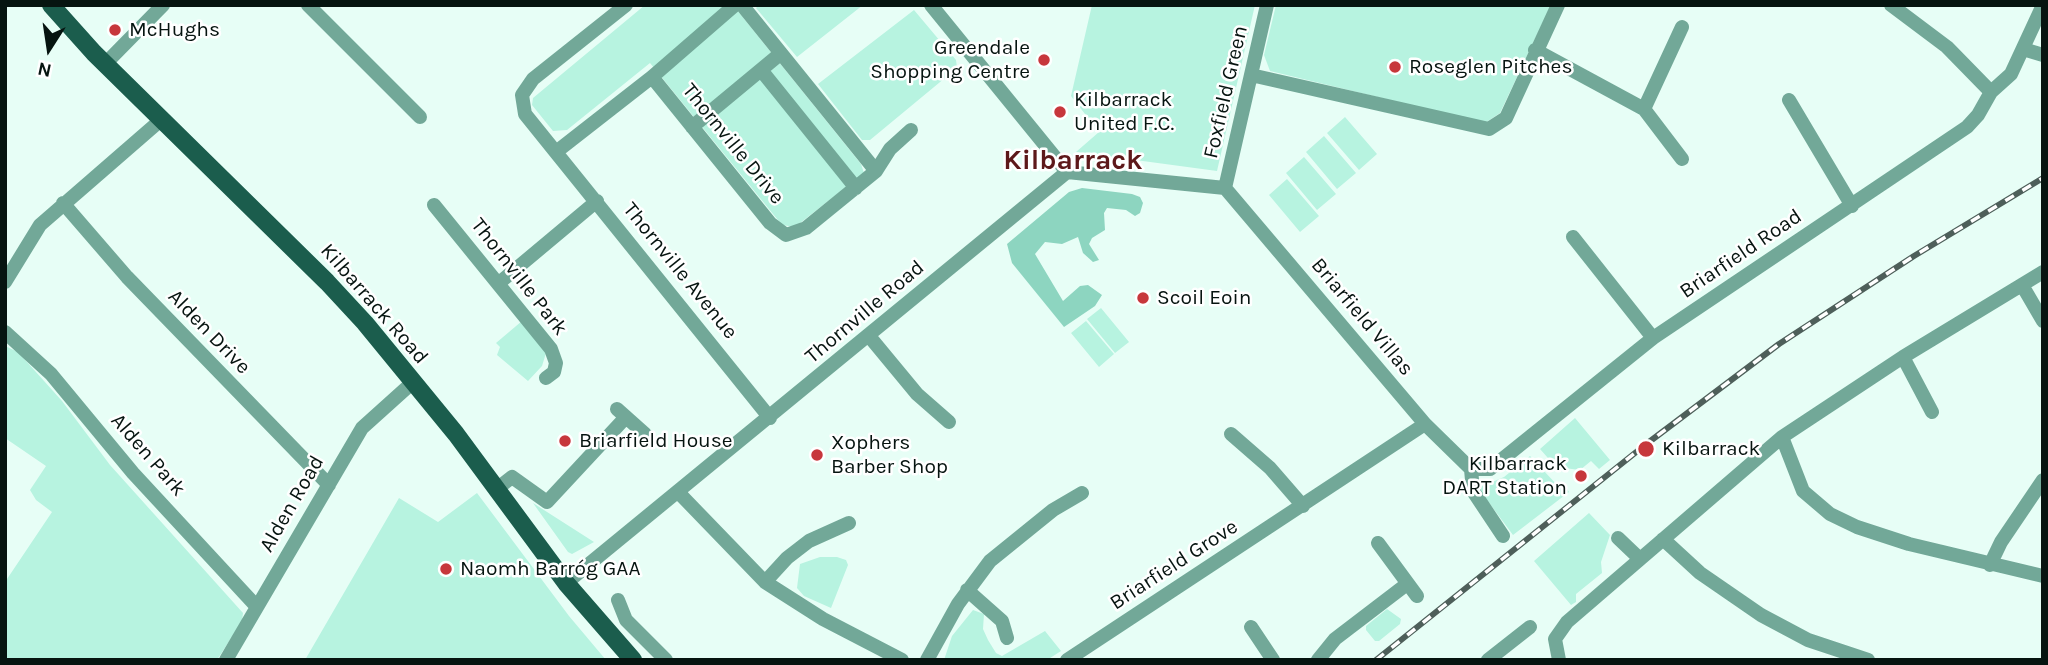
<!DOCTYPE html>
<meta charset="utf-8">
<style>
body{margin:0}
#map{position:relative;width:2048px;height:665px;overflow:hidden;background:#e7fef6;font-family:Karla,sans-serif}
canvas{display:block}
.frame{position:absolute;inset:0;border:7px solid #061410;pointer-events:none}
.north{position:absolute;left:14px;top:14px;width:70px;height:70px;-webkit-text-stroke:5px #fff;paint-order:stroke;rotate:192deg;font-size:19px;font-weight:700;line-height:28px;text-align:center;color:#061410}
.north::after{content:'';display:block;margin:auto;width:24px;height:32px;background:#061410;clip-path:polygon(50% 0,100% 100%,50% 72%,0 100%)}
</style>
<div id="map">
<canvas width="2048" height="665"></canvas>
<div class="frame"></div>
<div class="north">N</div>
</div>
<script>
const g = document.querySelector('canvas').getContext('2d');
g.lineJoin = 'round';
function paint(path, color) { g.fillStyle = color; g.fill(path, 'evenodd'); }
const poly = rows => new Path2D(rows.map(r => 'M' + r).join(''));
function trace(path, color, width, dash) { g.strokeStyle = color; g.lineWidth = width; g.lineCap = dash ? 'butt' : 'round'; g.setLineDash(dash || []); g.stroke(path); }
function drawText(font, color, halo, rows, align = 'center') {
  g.font = font + ' Karla,sans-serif'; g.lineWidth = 5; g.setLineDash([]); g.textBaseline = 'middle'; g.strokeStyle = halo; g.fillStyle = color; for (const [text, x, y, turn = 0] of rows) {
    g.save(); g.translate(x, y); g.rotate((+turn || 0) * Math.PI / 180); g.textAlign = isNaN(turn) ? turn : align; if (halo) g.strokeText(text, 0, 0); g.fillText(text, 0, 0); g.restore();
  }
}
const green = poly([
 [645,5,733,5,861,164,864,173,795,227,782,225,650,63,567,130,553,131,532,105,533,98],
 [759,5,863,5,797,57,756,8],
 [1092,5,1255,5,1217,171,1076,152,1099,132,1071,96],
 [1276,5,1551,5,1500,113,1485,123,1270,71,1264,55],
 [914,10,956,60,957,68,870,140,862,140,818,84],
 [1345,117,1377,154,1359,170,1327,133],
 [1324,136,1356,173,1337,189,1306,152],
 [1304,157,1336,194,1317,210,1286,173],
 [1287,179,1319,216,1300,232,1269,195],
 [1101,308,1129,342,1115,353,1087,319],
 [522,321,546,353,542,366,528,381,497,355,500,347,496,343],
 [1086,321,1114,354,1099,367,1071,333],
 [5,346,18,352,62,401,110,465,243,613,242,621,217,660,5,660,5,582,52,512,36,500,30,490,46,466,5,438],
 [1575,418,1610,460,1599,469,1591,461,1580,470,1556,467,1540,449],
 [1530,456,1558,486,1563,482,1569,492,1513,535,1478,488,1504,477],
 [477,493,569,616,606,660,305,660,399,498,438,522],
 [533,503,594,542,572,554,568,552],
 [1589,513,1610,535,1601,562,1602,573,1576,594,1576,602,1571,605,1534,561],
 [820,557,837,557,846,560,848,565,831,608,804,596,797,588,800,564],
 [1387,609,1401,619,1400,624,1379,641,1375,641,1366,630,1366,626],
 [973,610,984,614,983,629,988,640,996,653,1002,656,1045,631,1061,651,1047,660,944,660,952,636]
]);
const forest = poly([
 [1082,188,1132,194,1140,197,1143,203,1140,213,1135,216,1126,210,1107,208,1104,213,1105,230,1092,238,1089,244,1099,260,1093,262,1083,253,1078,237,1062,244,1045,242,1035,254,1063,301,1080,286,1088,285,1102,295,1095,306,1064,327,1012,263,1007,244,1069,192]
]);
const minor = poly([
 [308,5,420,117],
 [626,5,533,79,522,95,525,114,770,418],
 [742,5,876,171],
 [931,5,1067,172],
 [1891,5,1947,47,1991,92],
 [2023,49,2043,55],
 [1535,50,1644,109,1682,27],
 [105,64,163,5],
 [761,70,856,188],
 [1251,75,1489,129,1506,118,1558,5],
 [652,77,770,223,786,235,806,228,876,171,890,149,911,130],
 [1789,100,1852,206],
 [1644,109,1682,159],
 [692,127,780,54],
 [556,152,652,77,735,5],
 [1225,188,1425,424,1471,469],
 [1225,188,1267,5],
 [63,203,127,277,329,485],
 [434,205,551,349,556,363,554,372,546,378],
 [1573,237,1653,338],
 [5,282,40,225,162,119],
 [499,283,597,201],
 [2022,285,2043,321],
 [5,332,51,374,133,473,257,607],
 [869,336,917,394,949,422],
 [1903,357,1932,412],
 [617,409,645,434],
 [1231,434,1270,468,1303,506],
 [1782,437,1803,491,1830,514,1857,527,1909,544,2043,576],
 [1471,469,1490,469,1653,338,1967,127,1978,115,1991,92,2011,74,2043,5],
 [1471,469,1473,491,1503,536],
 [498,488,512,477,547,502,626,417],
 [678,492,765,582,823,619,902,660],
 [1618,538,1640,559],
 [1663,539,1700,573,1761,615,1808,640,1868,660],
 [1378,543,1417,596],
 [1990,565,2001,542,2043,480],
 [765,582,787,558,809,541,849,523],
 [566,583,1067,172,1225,188],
 [967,590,1002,621,1007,638],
 [618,600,626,620,666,660],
 [1251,627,1273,660],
 [226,660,362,428,412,383],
 [927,660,958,604,990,561,1053,510,1082,493],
 [1067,660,1425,424],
 [1318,660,1335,639,1407,584],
 [1488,660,1530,627],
 [1559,660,1555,639,1567,622,1782,437,1903,357,2043,272]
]);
const major = poly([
 [51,5,94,53,327,282,365,323,456,434,566,583,633,660]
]);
const rail = poly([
 [1376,660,1645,445,1779,344,1914,256,2043,178]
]);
const markers = [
 [115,30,7,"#c7373c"],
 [1044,60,7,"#c7373c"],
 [1395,67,7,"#c7373c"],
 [1060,112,7,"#c7373c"],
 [1143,298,7,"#c7373c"],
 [565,441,7,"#c7373c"],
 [1646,449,9,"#c7373c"],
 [817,455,7,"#c7373c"],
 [1581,476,7,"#c7373c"],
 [446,569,7,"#c7373c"]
];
const poiNames = [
 ["McHughs",129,30],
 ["Greendale",1030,48,"right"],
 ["Shopping Centre",1030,72,"right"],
 ["Roseglen Pitches",1409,67],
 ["Kilbarrack",1074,100],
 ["United F.C.",1074,124],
 ["Scoil Eoin",1157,298],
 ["Briarfield House",579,441],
 ["Xophers",831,443],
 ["Barber Shop",831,467],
 ["Kilbarrack",1662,449],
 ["Kilbarrack",1567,464,"right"],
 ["DART Station",1567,488,"right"],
 ["Naomh Barróg GAA",460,569]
];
const streetNames = [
 ["Foxfield Green",1226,92,-77],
 ["Thornville Drive",733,144,51],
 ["Briarfield Road",1741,254,-34],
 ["Thornville Avenue",680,271,51],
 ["Thornville Park",519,277,52],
 ["Kilbarrack Road",374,304,49],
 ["Thornville Road",865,312,-40],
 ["Briarfield Villas",1362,317,50],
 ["Alden Drive",209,332,46],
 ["Alden Park",148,455,49],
 ["Alden Road",292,504,-60],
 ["Briarfield Grove",1174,565,-33]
];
const districtNames = [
 ["Kilbarrack",1073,161]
];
paint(green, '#b7f3e0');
paint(forest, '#8dd5c0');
trace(minor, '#72a898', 14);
trace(major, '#1b5d4d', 18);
trace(rail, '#4e5f5a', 6);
trace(rail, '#fff', 3.5, [10]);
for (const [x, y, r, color] of markers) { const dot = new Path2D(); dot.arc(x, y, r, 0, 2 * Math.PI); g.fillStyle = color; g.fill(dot); trace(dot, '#fff', 2.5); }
drawText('21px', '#061410', '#fff', poiNames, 'left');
drawText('21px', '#061410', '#fff', streetNames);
drawText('bold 28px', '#5d181a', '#fff', districtNames);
</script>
